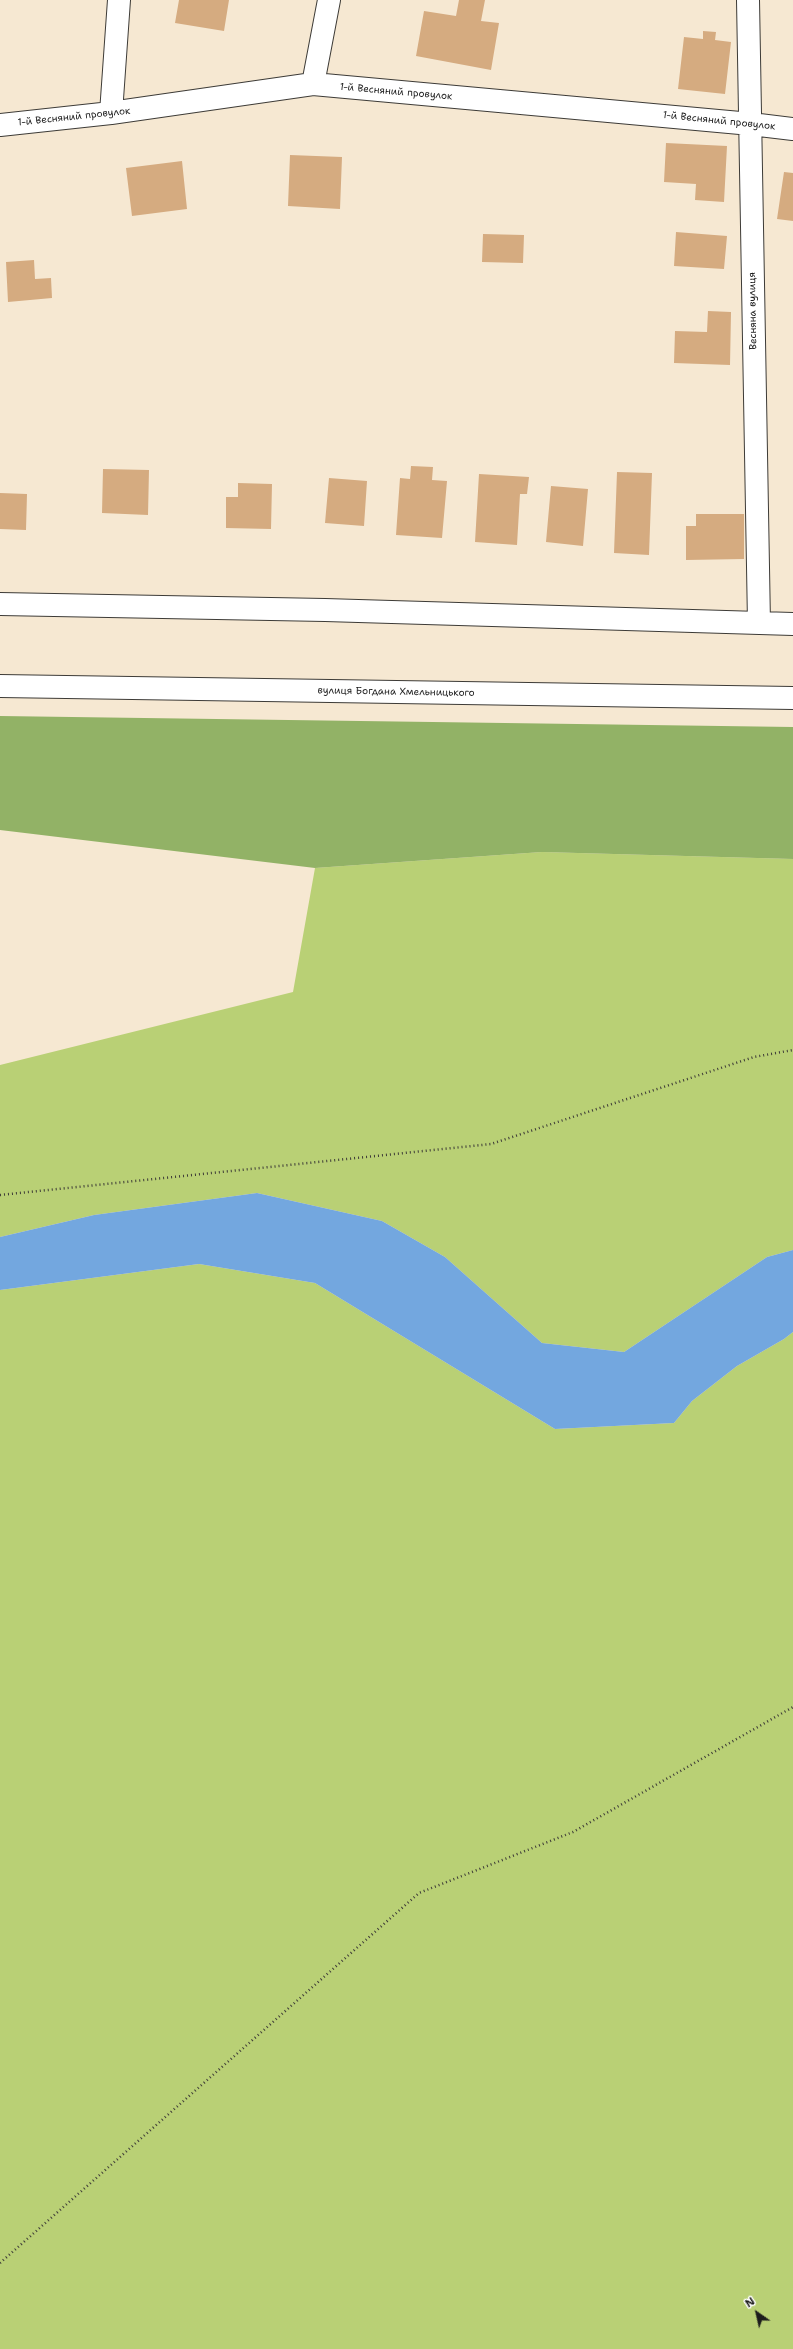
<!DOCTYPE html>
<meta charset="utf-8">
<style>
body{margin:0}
#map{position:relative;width:793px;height:2349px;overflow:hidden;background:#f6e8d2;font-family:"Shantell Sans",sans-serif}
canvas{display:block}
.north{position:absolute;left:737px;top:2293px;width:40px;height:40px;-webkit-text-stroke:3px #fff;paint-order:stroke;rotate:326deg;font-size:11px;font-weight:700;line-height:16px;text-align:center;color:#1c1c1c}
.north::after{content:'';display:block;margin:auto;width:14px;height:18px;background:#1c1c1c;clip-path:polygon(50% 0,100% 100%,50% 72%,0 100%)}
</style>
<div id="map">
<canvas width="793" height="2349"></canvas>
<div class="north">N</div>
</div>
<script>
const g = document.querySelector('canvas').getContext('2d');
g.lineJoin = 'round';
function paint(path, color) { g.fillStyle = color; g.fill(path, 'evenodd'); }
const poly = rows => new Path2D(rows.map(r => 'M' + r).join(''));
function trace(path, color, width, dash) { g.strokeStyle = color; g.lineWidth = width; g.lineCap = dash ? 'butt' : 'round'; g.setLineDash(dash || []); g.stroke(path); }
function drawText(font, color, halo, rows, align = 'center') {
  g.font = font + ' "Shantell Sans",sans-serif'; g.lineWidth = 3; g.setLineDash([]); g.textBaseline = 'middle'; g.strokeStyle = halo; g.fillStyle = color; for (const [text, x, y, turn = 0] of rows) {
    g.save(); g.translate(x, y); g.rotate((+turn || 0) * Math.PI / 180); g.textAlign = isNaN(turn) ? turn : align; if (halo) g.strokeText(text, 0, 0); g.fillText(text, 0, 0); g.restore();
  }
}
const green = poly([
 [542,852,793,859,793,1250,767,1257,624,1352,542,1343,445,1257,382,1221,257,1193,94,1215,0,1237,0,1065,293,992,315,868],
 [199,1264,315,1283,555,1429,674,1423,692,1401,737,1366,784,1339,793,1332,793,2349,0,2349,0,1290]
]);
const forest = poly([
 [0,716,793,727,793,859,542,852,315,868,0,830]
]);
const water = poly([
 [257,1193,382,1221,445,1257,542,1343,624,1352,767,1257,793,1250,793,1332,784,1339,737,1366,692,1401,674,1423,555,1429,315,1283,199,1264,0,1290,0,1237,94,1215]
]);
const building = poly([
 [179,0,229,0,224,31,175,23],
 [459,0,485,0,481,21,499,23,491,70,416,56,424,11,456,16],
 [703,31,716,32,715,40,731,42,725,94,678,89,684,37,703,39],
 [666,143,727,146,724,202,695,200,696,184,664,182],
 [290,155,342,157,340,209,288,206],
 [182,161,187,209,132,216,126,168],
 [784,172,793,173,793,221,777,219],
 [676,232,727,236,724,269,674,266],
 [483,234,524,235,523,263,482,262],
 [34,260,35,279,51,278,52,298,8,302,6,262],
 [708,311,731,312,730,365,674,363,675,331,707,332],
 [411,466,433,467,432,480,447,481,442,538,396,535,400,478,410,479],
 [103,469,149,470,148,515,102,513],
 [617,472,652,473,649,555,614,553],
 [479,474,529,477,527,494,520,494,517,545,475,542],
 [329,478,367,481,364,526,325,523],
 [238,483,272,484,271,529,226,528,226,497,238,497],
 [551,486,588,489,583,546,546,542],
 [0,493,27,494,26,530,0,529],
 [696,514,744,514,744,559,686,560,686,526,696,526]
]);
const path = poly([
 [0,1195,491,1144,754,1057,793,1050],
 [0,2263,419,1893,573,1832,793,1707]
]);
const street = poly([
 [748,0,759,623],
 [313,84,329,0],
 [111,113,119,0],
 [0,125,111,113,313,84,751,124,793,129],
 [0,604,325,610,793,624]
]);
const secondary = poly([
 [0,686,793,698]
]);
const streetNames = [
 ["1-й Весняний провулок",396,92,5],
 ["1-й Весняний провулок",74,117,-6],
 ["1-й Весняний провулок",719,121,6],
 ["Весняна вулиця",753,311,-91],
 ["вулиця Богдана Хмельницького",396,692,1]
];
paint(green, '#b9d075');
paint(forest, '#92b266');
paint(water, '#73a7df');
paint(building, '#d5ab80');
trace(street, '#3d3b37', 24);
trace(secondary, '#3d3b37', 24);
trace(path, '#3d3b37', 2.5, [1, 3]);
trace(street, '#fff', 22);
trace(secondary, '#fff', 22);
drawText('10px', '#1c1c1c', '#fff', streetNames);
</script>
